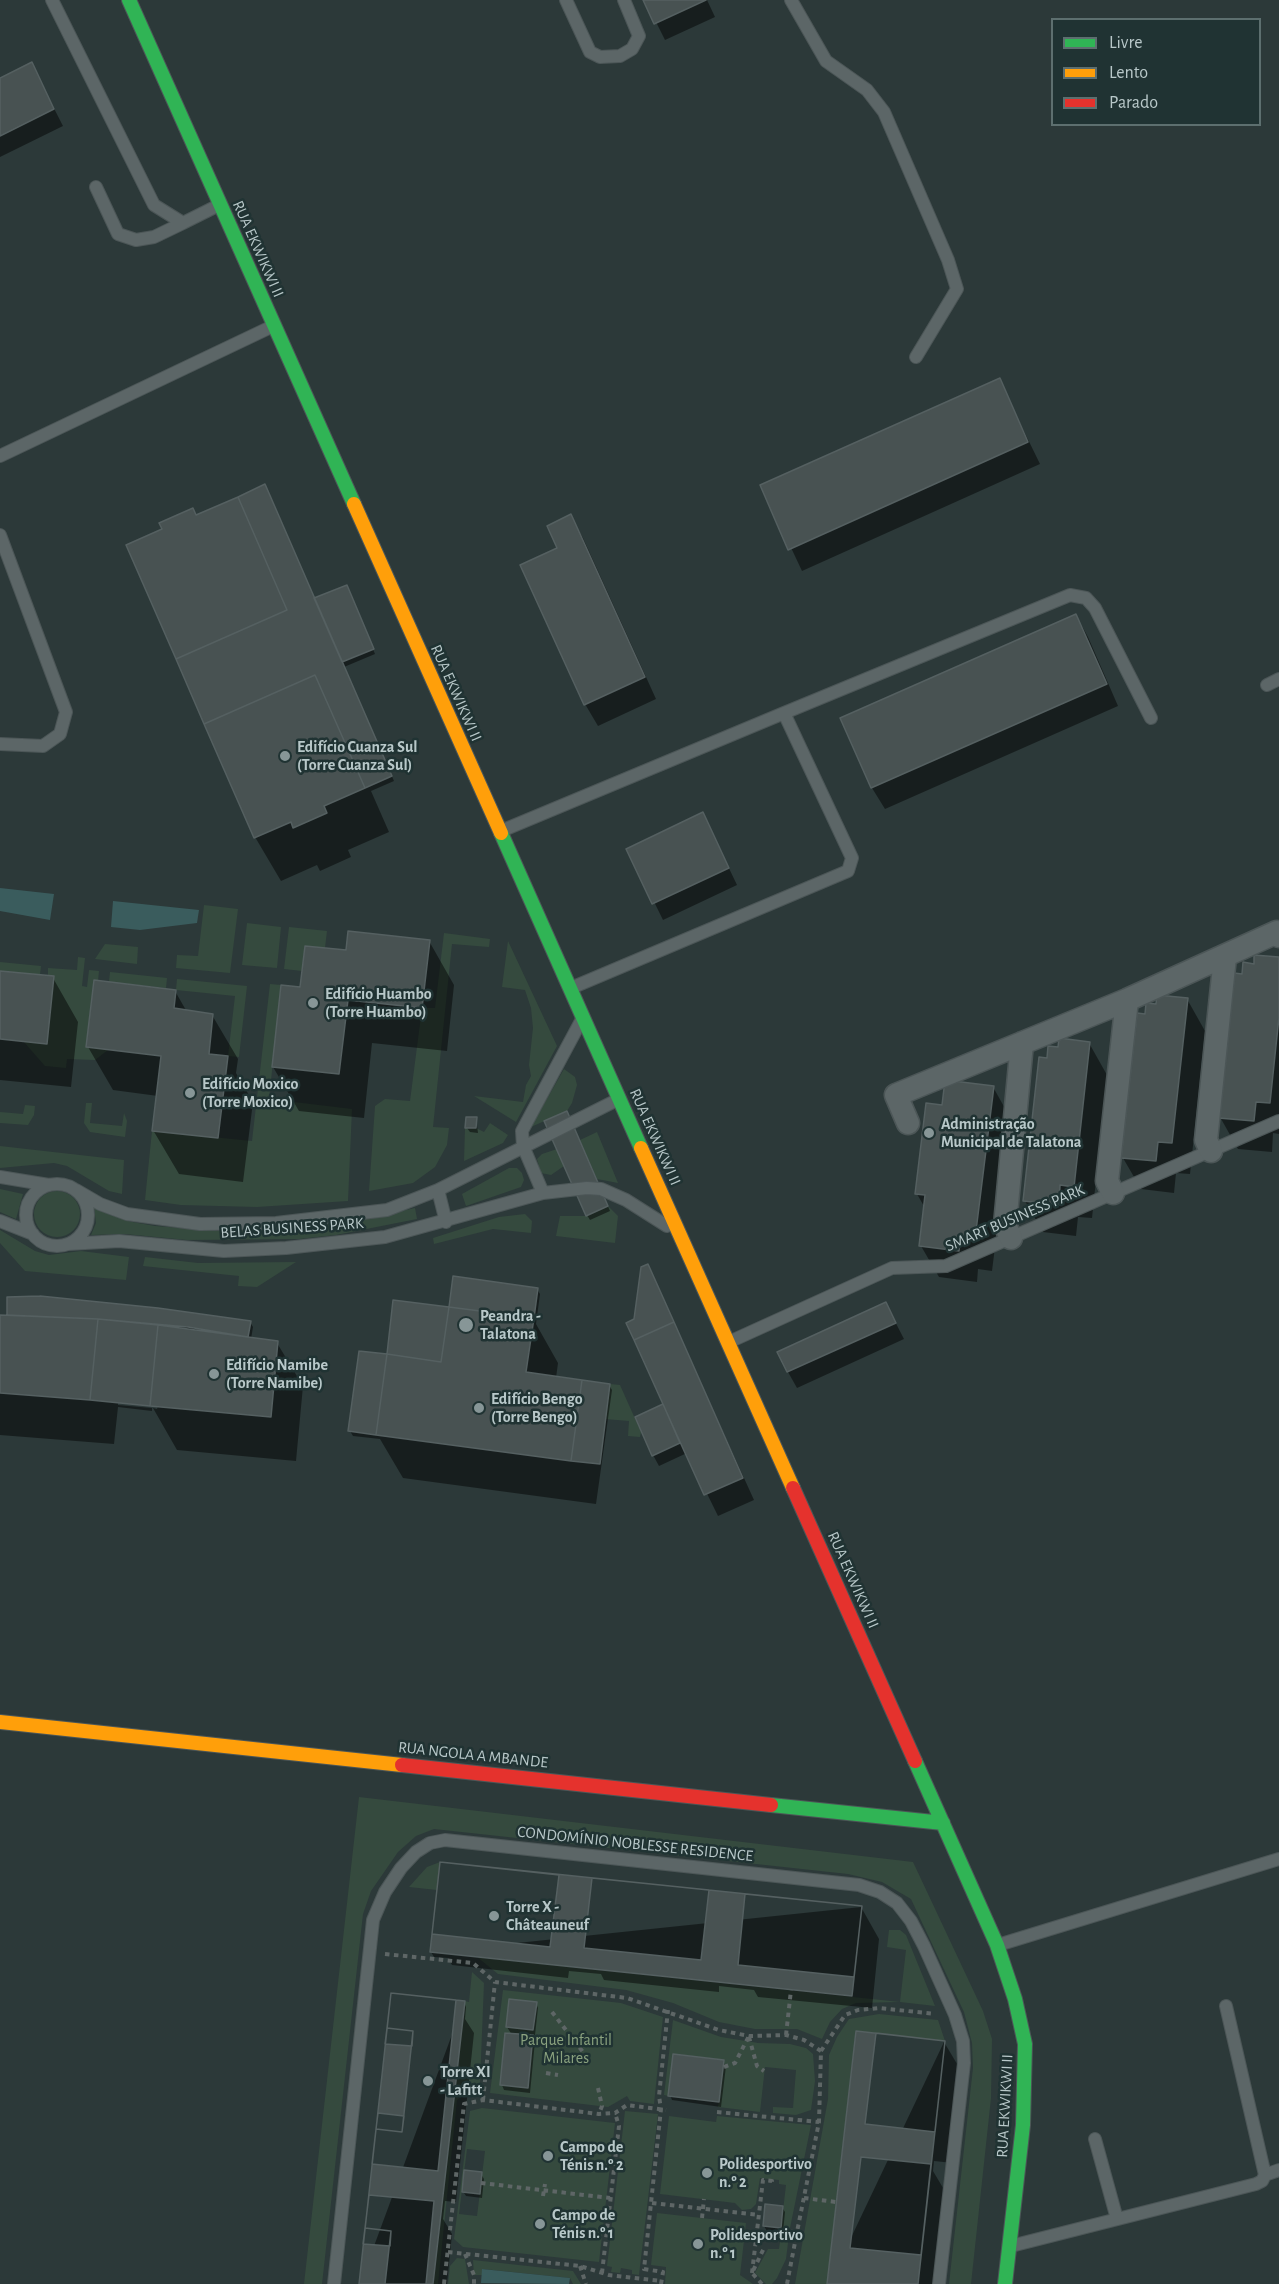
<!DOCTYPE html>
<meta charset="utf-8">
<style>
body{margin:0}
#map{position:relative;width:1279px;height:2284px;overflow:hidden;background:#2c3939;font-family:"Alegreya Sans",sans-serif}
canvas{display:block}
.legend{position:absolute;left:1051px;top:18px;width:210px;height:108px;box-sizing:border-box;background:#203333;border:2px solid #5d6f6f;margin:0;padding:8px 10px;list-style:none;font-size:18px;color:#b8c8c9}
.legend li{display:flex;align-items:center;gap:12px;height:30px}
.legend b{width:30px;border:2px solid #5d6f6f}
</style>
<div id="map">
<canvas width="1279" height="2284"></canvas>
<ul class="legend">
<li><b style="height:8px;background:#30b455"></b>Livre</li>
<li><b style="height:8px;background:#ff9f0a"></b>Lento</li>
<li><b style="height:8px;background:#e5322d"></b>Parado</li>
</ul>
</div>
<script>
const g = document.querySelector('canvas').getContext('2d');
g.lineJoin = 'round';
function paint(path, color) { g.fillStyle = color; g.fill(path, 'evenodd'); }
const poly = rows => new Path2D(rows.map(r => 'M' + r).join(''));
function trace(path, color, width, dash) { g.strokeStyle = color; g.lineWidth = width; g.lineCap = dash ? 'butt' : 'round'; g.setLineDash(dash || []); g.stroke(path); }
function drawText(font, color, halo, rows, align = 'center') {
  g.font = font + ' "Alegreya Sans",sans-serif'; g.lineWidth = 5; g.setLineDash([]); g.textBaseline = 'middle'; g.strokeStyle = halo; g.fillStyle = color; for (const [text, x, y, turn = 0] of rows) {
    g.save(); g.translate(x, y); g.rotate((+turn || 0) * Math.PI / 180); g.textAlign = isNaN(turn) ? turn : align; if (halo) g.strokeText(text, 0, 0); g.fillText(text, 0, 0); g.restore();
  }
}
const green = poly([
 [204,905,238,909,230,973,176,968,177,955,198,956],
 [247,923,281,927,277,968,242,965],
 [289,927,327,931,325,948,305,946,302,971,284,969],
 [444,933,490,939,489,947,452,944,433,1127,449,1128,447,1145,435,1167,413,1183,369,1191,375,1106,385,1099,410,1101,422,1008,435,1008],
 [508,941,557,1046,516,1122,474,1096,523,1102,526,1085,531,1076,529,1065,533,1028,531,1008,525,990,502,987],
 [105,944,138,947,137,964,95,959],
 [78,957,85,958,82,986,87,987,89,970,99,971,98,981,94,981,86,1047,108,1050,95,1060,67,1059,66,1068,45,1066,23,1041,47,1044,54,977,48,976,48,968,77,970],
 [0,962,41,966,40,975,0,971],
 [110,972,167,978,166,988,109,982],
 [177,979,247,986,239,1057,228,1056,235,996,176,990],
 [270,984,281,985,269,1099,352,1109,348,1201,257,1207,181,1205,145,1200,152,1131,252,1141],
 [564,1069,575,1077,577,1085,572,1103,567,1111,531,1127],
 [86,1103,92,1103,90,1123,122,1126,124,1113,127,1121,125,1137,90,1132,84,1123],
 [25,1105,35,1106,34,1115,28,1125,0,1123,0,1112,23,1114],
 [490,1123,508,1135,503,1143,464,1161,465,1128,476,1128,484,1132],
 [597,1132,618,1183,597,1179,580,1140],
 [0,1146,124,1160,122,1194,109,1191,67,1166,54,1163,0,1168],
 [557,1149,564,1166,551,1175,541,1173,537,1159,542,1154],
 [509,1168,517,1168,522,1173,524,1180,521,1187,466,1206,462,1194],
 [0,1189,23,1194,16,1219,0,1212],
 '34 1214a23 23 0 1 1 46 0a23 23 0 1 1-46 0Z',
 [608,1206,618,1216,615,1243,556,1236,560,1216,586,1216],
 [94,1207,127,1221,155,1226,224,1231,298,1229,375,1217,415,1208,417,1219,336,1235,299,1239,187,1240,125,1234,91,1235,96,1223],
 [525,1214,532,1221,531,1233,493,1229,434,1244,433,1238,499,1217],
 [0,1230,35,1251,49,1255,81,1251,129,1257,126,1280,25,1271,0,1243],
 [145,1257,198,1263,296,1262,257,1287,238,1286,239,1276,143,1266],
 [610,1384,620,1385,641,1432,640,1437,628,1436,629,1421,605,1419],
 [359,1797,913,1862,983,2011,992,2039,991,2098,971,2284,949,2284,973,2068,972,2043,964,2012,911,1899,882,1882,848,1874,434,1829,416,1836,398,1852,371,1891,363,1914,322,2284,304,2284],
 [440,1862,437,1890,409,1887,427,1867],
 [889,1930,900,1930,906,1935,935,2006,900,2002,856,2003,842,2009,830,2022,822,2039,797,2029,755,2029,719,2022,673,2003,626,1990,498,1974,477,1957,900,2002,906,1950,887,1947],
 [472,1972,484,1983,480,2083,457,2100,438,2284,433,2284,465,2001,469,2002],
 [503,1990,621,2003,663,2017,654,2104,630,2101,627,2096,608,2107,490,2093],
 [879,2014,938,2020,945,2041,856,2031,827,2284,795,2284,828,2099,829,2055,837,2037,849,2019],
 [673,2020,721,2037,758,2043,790,2044,806,2048,813,2054,815,2081,811,2110,796,2115,773,2113,773,2107,793,2108,796,2070,765,2067,760,2112,718,2107,724,2060,674,2054,668,2096,664,2095],
 [482,2108,615,2123,599,2262,463,2247,454,2239,470,2111],
 [467,2149,485,2151,477,2216,459,2214],
 [625,2111,658,2114,639,2275,632,2274,632,2270,621,2268,620,2273,611,2272,612,2267,607,2266],
 [669,2116,716,2122,717,2116,811,2125,790,2228,781,2228,786,2185,779,2184,779,2180,760,2178,756,2204,751,2209,742,2210,735,2203,660,2194],
 [657,2213,746,2223,740,2275,753,2284,665,2284,666,2267,651,2265],
 [781,2234,789,2235,786,2259,777,2278,772,2284,766,2284,755,2273,768,2249,779,2249],
 [457,2258,465,2259,469,2284,448,2284,450,2266],
 [473,2260,573,2271,581,2284,573,2284,570,2278,483,2269,482,2275,474,2275]
]);
const water = poly([
 [0,888,54,894,50,920,0,911],
 [113,901,199,910,197,923,140,930,111,927],
 [482,2269,570,2278,569,2284,481,2283]
]);
const shadow = poly([
 [645,0,707,0,715,17,665,40],
 [0,80,40,81,63,126,0,157],
 [999,380,1040,464,802,571,762,486],
 [197,516,314,600,349,591,375,654,344,667,394,781,371,791,389,832,348,850,351,857,320,871,317,865,281,881,255,837],
 [570,516,583,538,656,699,598,726,585,704,559,549],
 [1076,615,1088,637,1118,706,885,809,872,788,842,718],
 [703,814,737,885,663,920,628,849],
 [429,941,454,985,447,1051,372,1043,364,1118,299,1111,273,1067,301,989,347,952],
 [1279,959,1279,1134,1273,1133,1272,1152,1238,1149,1220,1117,1255,965],
 [0,972,53,978,78,1022,71,1087,0,1080],
 [175,991,187,1012,212,1015,238,1059,236,1073,253,1102,243,1182,179,1174,153,1130,158,1096,113,1090,88,1047],
 [1187,999,1205,1031,1190,1174,1176,1173,1174,1193,1141,1189,1123,1158,1146,1016,1158,1005],
 [1089,1043,1107,1075,1092,1218,1078,1217,1076,1236,1043,1232,1025,1201,1048,1059,1060,1049],
 [993,1087,1011,1119,992,1271,978,1269,977,1282,939,1277,921,1246,925,1208,917,1194,944,1107],
 [476,1118,478,1133,470,1132,467,1128],
 [569,1118,610,1211,590,1220,587,1215],
 [537,1289,540,1294,536,1324,558,1363,556,1378,609,1385,612,1390,596,1504,403,1478,380,1439,353,1436,350,1431,388,1356,450,1309],
 [886,1304,904,1339,797,1388,788,1372],
 [8,1315,250,1322,253,1327,251,1339,277,1343,303,1386,296,1461,177,1450,153,1408,157,1409,158,1406,118,1402,118,1405,152,1408,152,1411,118,1407,114,1444,0,1435,0,1317,10,1318],
 [679,1335,754,1500,718,1516,687,1453,659,1466,653,1455,668,1411],
 [861,1907,879,1939,872,2008,758,1997,754,1990,719,1986,719,1992,604,1980,601,1974,569,1971,568,1978,452,1965,448,1958,434,1957,431,1952],
 [464,2002,466,2007,465,2019,474,2033,456,2202,445,2201,443,2219,452,2234,447,2284,360,2284],
 [536,2003,538,2008,535,2035,531,2034,535,2041,530,2093,504,2090,502,2085,512,2035,507,2027],
 [944,2042,963,2074,953,2163,934,2161,933,2171,949,2198,939,2284,829,2284],
 [723,2062,726,2066,721,2107,672,2100,670,2095],
 [481,2174,484,2179,482,2198,466,2196,463,2191],
 [782,2207,785,2212,783,2232,767,2231,764,2226]
]);
const building = poly([
 [643,0,706,0,654,24,643,0],
 [32,62,54,109,0,136,0,78,32,62],
 [1000,378,1028,442,788,550,760,485,1000,378],
 [265,484,392,776,365,788,315,675,204,724,176,659,287,610,238,497,265,484],
 [238,497,287,610,176,659,126,545,162,529,159,523,193,508,196,515,238,497],
 [571,514,645,677,584,705,520,565,557,548,547,526,571,514],
 [347,585,374,649,342,662,314,598,347,585],
 [1076,614,1107,684,871,788,840,718,1076,614],
 [315,675,365,788,324,806,327,813,293,828,291,822,254,838,204,724,315,675],
 [703,812,729,868,652,904,626,849,703,812],
 [348,931,430,940,422,1008,348,1000,339,1074,272,1067,281,985,300,987,305,946,346,950,348,931],
 [1254,955,1279,957,1279,1017,1270,1103,1256,1102,1254,1121,1218,1118,1234,973,1242,974,1243,962,1254,964,1254,955],
 [0,971,54,976,47,1044,0,1039,0,971],
 [94,980,176,990,174,1008,213,1014,209,1054,228,1056,218,1138,152,1131,161,1056,86,1047,94,980],
 [1157,995,1188,998,1172,1143,1158,1142,1156,1161,1121,1158,1137,1013,1145,1014,1146,1003,1156,1004,1157,995],
 [1059,1038,1090,1042,1074,1187,1060,1185,1059,1205,1023,1201,1039,1057,1047,1058,1048,1046,1058,1047,1059,1038],
 [945,1080,994,1086,975,1239,960,1238,959,1251,919,1246,925,1195,915,1194,926,1103,942,1105,945,1080],
 [567,1111,608,1206,586,1216,544,1121,567,1111],
 [466,1117,477,1117,476,1128,465,1128,466,1117],
 [648,1264,674,1322,634,1340,626,1323,634,1319,641,1267,648,1264],
 [453,1276,538,1288,534,1318,449,1307,453,1276],
 [40,1296,158,1308,251,1321,248,1337,188,1327,98,1319,7,1315,7,1297,40,1296],
 [393,1300,449,1307,441,1362,387,1354,393,1300],
 [886,1302,896,1323,787,1372,777,1352,886,1302],
 [449,1307,534,1318,526,1372,582,1380,571,1461,376,1435,387,1354,441,1362,449,1307],
 [0,1315,98,1319,90,1400,0,1393,0,1315],
 [98,1319,158,1325,150,1406,90,1400,98,1319],
 [674,1322,743,1478,704,1495,634,1340,674,1322],
 [158,1325,278,1341,271,1417,150,1406,158,1325],
 [359,1351,387,1354,376,1435,348,1431,359,1351],
 [582,1380,610,1384,600,1464,571,1461,582,1380],
 [663,1404,680,1443,652,1456,635,1417,663,1404],
 [440,1862,559,1875,550,1947,432,1934,440,1862],
 [440,1862,862,1906,852,1996,430,1952,440,1862],
 [592,1878,709,1890,701,1960,584,1948,592,1878],
 [745,1894,862,1906,854,1977,738,1965,745,1894],
 [391,1993,456,2000,438,2171,372,2164,376,2129,402,2132,413,2031,387,2028,391,1993],
 [391,1993,465,2001,433,2284,359,2284,391,1993],
 [509,1999,537,2002,533,2030,506,2027,509,1999],
 [387,2028,413,2031,412,2046,385,2044,387,2028],
 [856,2031,945,2041,918,2284,827,2284,856,2031],
 [505,2033,533,2035,528,2088,500,2085,505,2033],
 [876,2033,945,2041,935,2132,865,2124,876,2033],
 [673,2054,724,2060,719,2102,668,2096,673,2054],
 [378,2113,404,2116,402,2132,376,2129,378,2113],
 [861,2157,931,2164,921,2255,850,2248,861,2157],
 [464,2170,482,2172,480,2194,462,2192,464,2170],
 [369,2195,434,2201,426,2284,385,2284,391,2231,365,2228,369,2195],
 [765,2204,783,2206,781,2228,763,2226,765,2204],
 [365,2228,391,2231,390,2246,363,2244,365,2228]
]);
const path = poly([
 [385,1954,473,1963,495,1982,627,1998,719,2030,749,2036,786,2035,804,2040,821,2051,819,2122,797,2232,781,2231],
 [552,2012,583,2052],
 [786,2035,791,1990],
 [749,2037,757,2066,764,2071],
 [821,2051,845,2015,858,2010,880,2008,935,2014],
 [724,2067,735,2063,749,2036],
 [546,2073,558,2075],
 [598,2088,602,2106,599,2114],
 [483,2100,495,1982],
 [717,2112,819,2122],
 [481,2183,610,2198],
 [543,2196,545,2184],
 [804,2198,836,2202],
 [652,2203,759,2215],
 [702,2218,704,2199],
 [448,2252,580,2266,609,2275,661,2281],
 [465,2254,474,2275,474,2284],
 [580,2266,586,2284],
 [602,2273,619,2126,615,2113],
 [752,2273,763,2180,772,2181,772,2183],
 [444,2284,464,2104,483,2100,599,2114,615,2113,627,2105,666,2110],
 [661,2284,663,2272,644,2269,661,2109,659,2096,668,2010],
 [762,2284,752,2273,764,2248],
 [787,2284,797,2232]
]);
const lane = poly([
 [52,0,154,205,183,223,219,205],
 [566,0,590,52,600,57,620,56,632,49,639,36,624,0],
 [791,0,826,61,867,90,884,112,948,260,957,289,916,357],
 [96,187,118,234,136,240,154,237,183,223],
 [0,456,273,326],
 [0,535,66,712,60,734,43,746,0,744],
 [1267,685,1279,679],
 [501,831,784,713],
 [571,988,848,871,852,858,784,713,1070,595,1086,598,1095,608,1151,718],
 [0,1177,49,1185],
 '26 1215a31 31 0 1 1 62 0a31 31 0 1 1-62 0Z',
 [76,1190,100,1204,127,1214,200,1224,276,1223,387,1210,438,1190,619,1099],
 [438,1190,446,1222],
 [543,1193,523,1146,522,1131,581,1021],
 [0,1221,33,1234],
 [68,1244,119,1241,224,1251,286,1248,385,1237,543,1193,587,1188,601,1189,626,1200,667,1226],
 [729,1342,892,1268,946,1266,1279,1121],
 [998,1945,1279,1859],
 [1095,2139,1117,2219],
 [1265,2175,1279,2170],
 [1011,2246,1256,2184,1262,2181,1265,2175,1226,2006],
 [334,2284,373,1920,385,1892,401,1868,416,1852,430,1843,445,1840,859,1885,880,1892,897,1903,911,1921,924,1946,955,2015,963,2041,964,2063,939,2284]
]);
const street = poly([
 [908,1123,896,1095,1127,1000,1277,932,1279,936],
 [1211,1151,1206,1140,1225,957],
 [1113,1193,1107,1181,1127,1000],
 [1011,1238,1005,1225,1022,1043]
]);
const fast = poly([
 [129,0,354,504],
 [501,833,641,1148],
 [915,1761,997,1945,1015,1999,1025,2044,1023,2125,1005,2284],
 [771,1805,943,1823]
]);
const slow = poly([
 [354,504,501,833],
 [641,1148,793,1488],
 [0,1722,402,1765]
]);
const jam = poly([
 [793,1488,915,1761],
 [402,1765,771,1805]
]);
const markers = [
 [285,756,6,"#879697"],
 [313,1003,6,"#879697"],
 [190,1093,6,"#879697"],
 [929,1133,6,"#879697"],
 [466,1325,8,"#879697"],
 [214,1374,6,"#879697"],
 [479,1408,6,"#879697"],
 [494,1916,6,"#879697"],
 [428,2081,6,"#879697"],
 [548,2156,6,"#879697"],
 [707,2173,6,"#879697"],
 [540,2224,6,"#879697"],
 [698,2244,6,"#879697"]
];
const streetNames = [
 ["RUA EKWIKWI II",258,249,66],
 ["RUA EKWIKWI II",456,693,66],
 ["RUA EKWIKWI II",655,1137,66],
 ["SMART BUSINESS PARK",1015,1218,-23],
 ["BELAS BUSINESS PARK",292,1228,-4],
 ["RUA EKWIKWI II",853,1580,66],
 ["RUA NGOLA A MBANDE",473,1755,6],
 ["CONDOMÍNIO NOBLESSE RESIDENCE",635,1844,6],
 ["RUA EKWIKWI II",1005,2106,-87]
];
const poiNames = [
 ["Edifício Cuanza Sul",297,747],
 ["(Torre Cuanza Sul)",297,765],
 ["Edifício Huambo",325,994],
 ["(Torre Huambo)",325,1012],
 ["Edifício Moxico",202,1084],
 ["(Torre Moxico)",202,1102],
 ["Administração",941,1124],
 ["Municipal de Talatona",941,1142],
 ["Peandra -",480,1316],
 ["Talatona",480,1334],
 ["Edifício Namibe",226,1365],
 ["(Torre Namibe)",226,1383],
 ["Edifício Bengo",491,1399],
 ["(Torre Bengo)",491,1417],
 ["Torre X -",506,1907],
 ["Châteauneuf",506,1925],
 ["Torre XI",440,2072],
 ["- Lafitt",440,2090],
 ["Campo de",560,2147],
 ["Ténis n.º 2",560,2165],
 ["Polidesportivo",719,2164],
 ["n.º 2",719,2182],
 ["Campo de",552,2215],
 ["Ténis n.º 1",552,2233],
 ["Polidesportivo",710,2235],
 ["n.º 1",710,2253]
];
const parkNames = [
 ["Parque Infantil",566,2040],
 ["Milares",566,2058]
];
paint(green, '#354a3e');
paint(water, '#3a5c5d');
paint(shadow, '#0007');
paint(building, '#485252');
trace(building, '#556061', 1.5);
trace(lane, '#4c5657', 14);
trace(street, '#4c5657', 25);
trace(fast, '#4c5657', 16);
trace(slow, '#4c5657', 16);
trace(jam, '#4c5657', 16);
trace(path, '#5e6666', 4, [4.5, 4.5]);
trace(lane, '#5c6667', 12);
trace(street, '#5c6667', 22);
trace(fast, '#30b455', 14);
trace(slow, '#ff9f0a', 14);
trace(jam, '#e5322d', 14);
for (const [x, y, r, color] of markers) { const dot = new Path2D(); dot.arc(x, y, r, 0, 2 * Math.PI); g.fillStyle = color; g.fill(dot); trace(dot, '#203333', 2); }
drawText('16px', '#b8c8c9', '#203333', streetNames);
drawText('bold 16px', '#b8c8c9', '#203333', poiNames, 'left');
drawText('16px', '#8aa27f', '#203333', parkNames);
</script>
